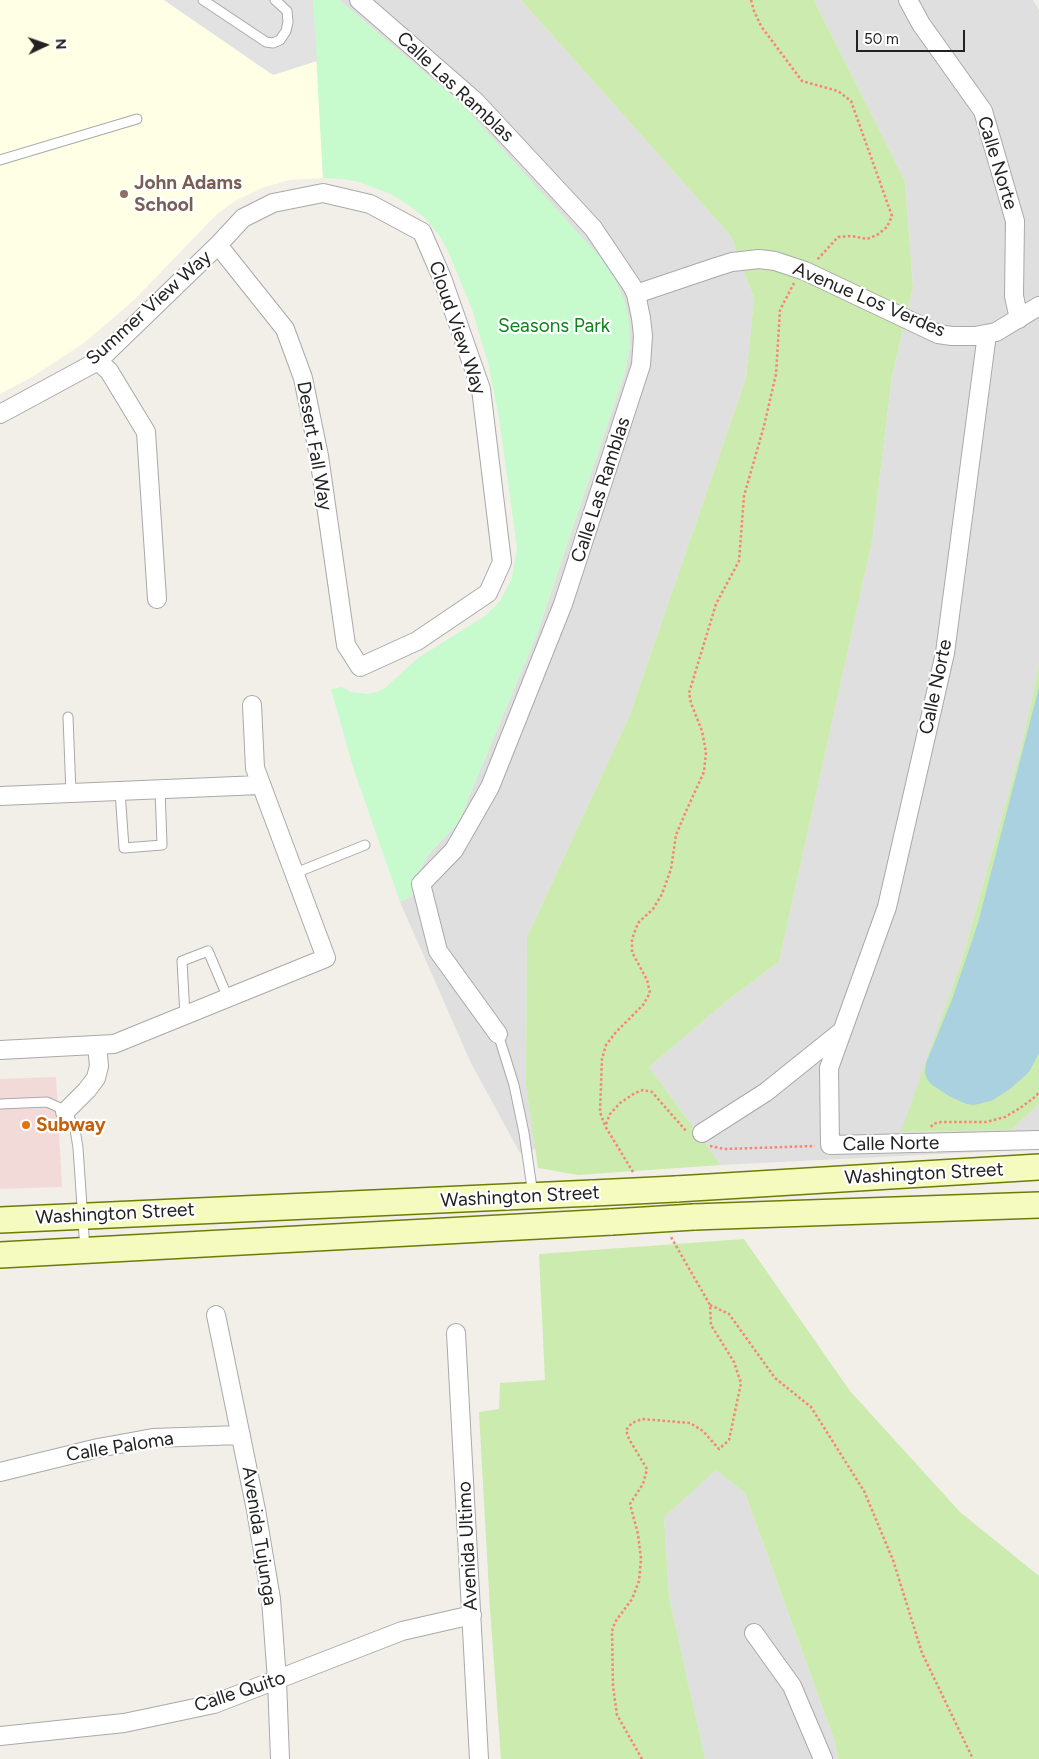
<!DOCTYPE html>
<style>
body{margin:0}
#map{position:relative;width:1039px;height:1759px;overflow:hidden;background:#f2efe8;font-family:Figtree,sans-serif}
canvas{display:block}
.north{position:absolute;left:20px;top:20px;width:50px;height:50px;-webkit-text-stroke:4px #fff;paint-order:stroke;rotate:87deg;font-size:14px;font-weight:700;line-height:20px;text-align:center;color:#222}
.north::after{content:'';display:block;margin:auto;width:18px;height:22px;background:#222;clip-path:polygon(50% 0,100% 100%,50% 72%,0 100%)}
.scale{position:absolute;left:856px;top:30px;width:109px;height:22px;box-sizing:border-box;border:2px solid #222;border-top:0;padding-left:6px;font-size:15px;line-height:18px;white-space:nowrap;color:#222;-webkit-text-stroke:4px #fff;paint-order:stroke}
</style>
<div id="map">
<canvas width="1039" height="1759"></canvas>
<div class="north">N</div>
<div class="scale">50 m</div>
</div>
<script>
const g = document.querySelector('canvas').getContext('2d');
g.lineJoin = 'round';
function paint(path, color) { g.fillStyle = color; g.fill(path, 'evenodd'); }
const poly = rows => new Path2D(rows.map(r => 'M' + r).join(''));
function trace(path, color, width, dash) { g.strokeStyle = color; g.lineWidth = width; g.lineCap = dash ? 'butt' : 'round'; g.setLineDash(dash || []); g.stroke(path); }
function drawText(font, color, halo, rows, align = 'center') {
  g.font = font + ' Figtree,sans-serif'; g.lineWidth = 4.5; g.setLineDash([]); g.textBaseline = 'middle'; g.strokeStyle = halo; g.fillStyle = color; for (const [text, x, y, turn = 0] of rows) {
    g.save(); g.translate(x, y); g.rotate((+turn || 0) * Math.PI / 180); g.textAlign = isNaN(turn) ? turn : align; if (halo) g.strokeText(text, 0, 0); g.fillText(text, 0, 0); g.restore();
  }
}
const residential = poly([
 [339,0,521,0,731,236,754,299,746,378,629,717,527,937,526,1085,536,1149,520,1153,471,1063,400,902,412,896,414,883,427,856,458,823,537,634,625,372,630,345,461,103],
 [814,0,1033,0,1039,10,1039,664,1021,749,962,960,902,1132,1011,1130,1039,1104,1039,1149,721,1165,649,1067,723,1004,779,962,872,541,892,376,913,287,905,181],
 [716,1469,745,1493,835,1742,838,1759,705,1759,669,1597,664,1517]
]);
const commercial = poly([
 [56,1077,62,1187,0,1189,0,1079]
]);
const education = poly([
 [0,0,164,0,273,75,317,61,323,178,289,180,262,188,235,201,217,214,133,301,84,343,32,377,0,394]
]);
const grass = poly([
 [521,0,814,0,905,181,913,287,892,376,872,541,779,962,723,1004,649,1067,721,1165,578,1175,538,1168,526,1085,527,937,629,717,746,378,754,299,731,236],
 [1039,664,1039,1104,1011,1130,901,1132,962,960,1021,749],
 [744,1239,850,1391,960,1512,1039,1576,1039,1759,838,1759,835,1742,745,1493,716,1470,664,1517,669,1597,705,1759,501,1759,490,1609,479,1412,499,1409,500,1383,545,1380,539,1254]
]);
const park = poly([
 [313,0,339,0,461,103,599,256,614,277,624,299,629,319,630,345,625,372,537,634,458,823,427,856,414,883,412,896,400,902,353,767,331,689,342,687,351,692,367,694,376,692,384,689,418,658,485,616,500,601,512,578,517,548,499,418,488,363,472,309,448,251,439,235,425,218,410,206,391,194,359,182,344,179,323,178]
]);
const parking = poly([
 [164,0,313,0,317,61,273,75]
]);
const water = poly([
 [1039,687,1039,1053,1029,1072,1010,1089,991,1101,974,1105,966,1104,949,1096,931,1084,927,1079,925,1073,926,1063,953,997,978,923]
]);
const path = poly([
 [751,0,754,11,761,26,802,81,838,91,851,101,892,216,887,227,877,235,867,239,852,236,838,237,817,260],
 [606,1124,610,1114,620,1103,635,1093,643,1090,652,1092,687,1132],
 [931,1127,933,1124,941,1122,986,1122,1005,1117,1020,1108,1036,1096,1039,1092],
 [710,1146,724,1149,815,1146],
 [633,1172,605,1126,600,1112,602,1059,606,1045,616,1032,643,1005,650,993,647,980,632,952,632,939,638,923,653,909,662,894,671,869,676,835,687,809,704,772,706,752,702,731,691,703,689,693,716,604,739,561,744,496,764,426,776,374,780,310,794,283],
 [710,1305,729,1314,775,1378,811,1407,864,1491,893,1560,922,1653,973,1759],
 [642,1759,617,1715,613,1686,612,1631,615,1622,632,1599,639,1581,641,1559,638,1534,630,1504,643,1484,647,1469,629,1439,626,1430,632,1423,642,1419,690,1423,703,1431,719,1449,729,1440,741,1383,734,1362,711,1325,710,1305,671,1237]
]);
const lane = poly([
 [203,0,266,42,273,43,280,40,286,31,288,22,287,11,275,0],
 [0,160,137,119],
 [68,717,71,793],
 [120,791,124,848,162,845,160,789],
 [293,874,365,845],
 [185,1016,182,961,208,951,228,998],
 [498,1034,514,1085,524,1133,533,1195],
 [0,1104,47,1102,60,1108,68,1115,75,1129,78,1148,85,1250]
]);
const street = poly([
 [359,0,475,101,593,228,632,286,636,294,641,318,643,336,641,365,563,604,490,787,454,850,421,884,438,951,498,1034],
 [908,0,921,24,983,111,1015,221,1014,296,1019,319],
 [636,294,716,267,732,262,759,259,775,261,805,271,938,334,952,336,975,336,996,332,1039,306],
 [987,334,945,653,887,907,829,1068,830,1145,1039,1140],
 [98,361,109,371,146,432,157,599],
 [0,414,98,361,218,245,243,218,273,203,323,193,370,204,422,232,442,278,481,389,502,562,488,593,417,641,360,667,346,645,319,456,303,378,285,329,218,245],
 [0,796,260,785],
 [0,1050,114,1044,326,958,255,768,252,705],
 [65,1112,87,1090,96,1078,99,1066,97,1045],
 [702,1133,766,1092,842,1031],
 [216,1315,256,1510,271,1599,277,1680,280,1759],
 [456,1333,479,1759],
 [0,1472,98,1448,153,1438,241,1435],
 [754,1633,792,1686,823,1759],
 [0,1736,124,1723,214,1704,402,1631,472,1615]
]);
const secondary = poly([
 [676,1189,1039,1167],
 [694,1217,1039,1205],
 [0,1220,593,1193],
 [0,1255,612,1222]
]);
const secondaryBridge = poly([
 [593,1193,676,1189],
 [612,1222,694,1217]
]);
const markers = [
 [124,194,5,"#8d6e63"],
 [26,1125,5,"#e8710a"]
];
const streetNames = [
 ["Calle Las Ramblas",455,87,43],
 ["Calle Norte",997,163,73],
 ["Avenue Los Verdes",869,300,23],
 ["Summer View Way",149,308,-42],
 ["Cloud View Way",457,328,71],
 ["Desert Fall Way",314,446,80],
 ["Calle Las Ramblas",601,490,-72],
 ["Calle Norte",936,687,-78],
 ["Calle Norte",891,1144,-1],
 ["Washington Street",924,1174,-3],
 ["Washington Street",520,1197,-3],
 ["Washington Street",115,1214,-3],
 ["Calle Paloma",120,1447,-9],
 ["Avenida Tujunga",259,1536,81],
 ["Avenida Ultimo",468,1546,-93],
 ["Calle Quito",240,1692,-18]
];
const educationNames = [
 ["John Adams",134,183],
 ["School",134,205]
];
const parkNames = [
 ["Seasons Park",554,326]
];
const foodNames = [
 ["Subway",36,1125]
];
paint(residential, '#e0dfdf');
paint(commercial, '#f2dad8');
paint(education, '#feffe4');
paint(grass, '#cbebaf');
paint(park, '#c7facd');
paint(parking, '#e2e2e2');
paint(water, '#a9d1df');
trace(lane, '#a9a9a9', 11);
trace(street, '#a9a9a9', 20);
trace(secondary, '#6c7d04', 28);
trace(path, '#fb8370', 2.5, [2.5, 2.5]);
trace(lane, '#fff', 9);
trace(street, '#fff', 18);
trace(secondary, '#f5fabe', 25);
trace(secondaryBridge, '#6c7d04', 28, []);
trace(secondaryBridge, '#f5fabe', 25);
for (const [x, y, r, color] of markers) { const dot = new Path2D(); dot.arc(x, y, r, 0, 2 * Math.PI); g.fillStyle = color; g.fill(dot); trace(dot, '#fff', 2); }
drawText('19px', '#222', '#fff', streetNames);
drawText('bold 19px', '#785e54', '#fff', educationNames, 'left');
drawText('19px', '#0b8419', '#fff', parkNames);
drawText('bold 19px', '#c56008', '#fff', foodNames, 'left');
</script>
